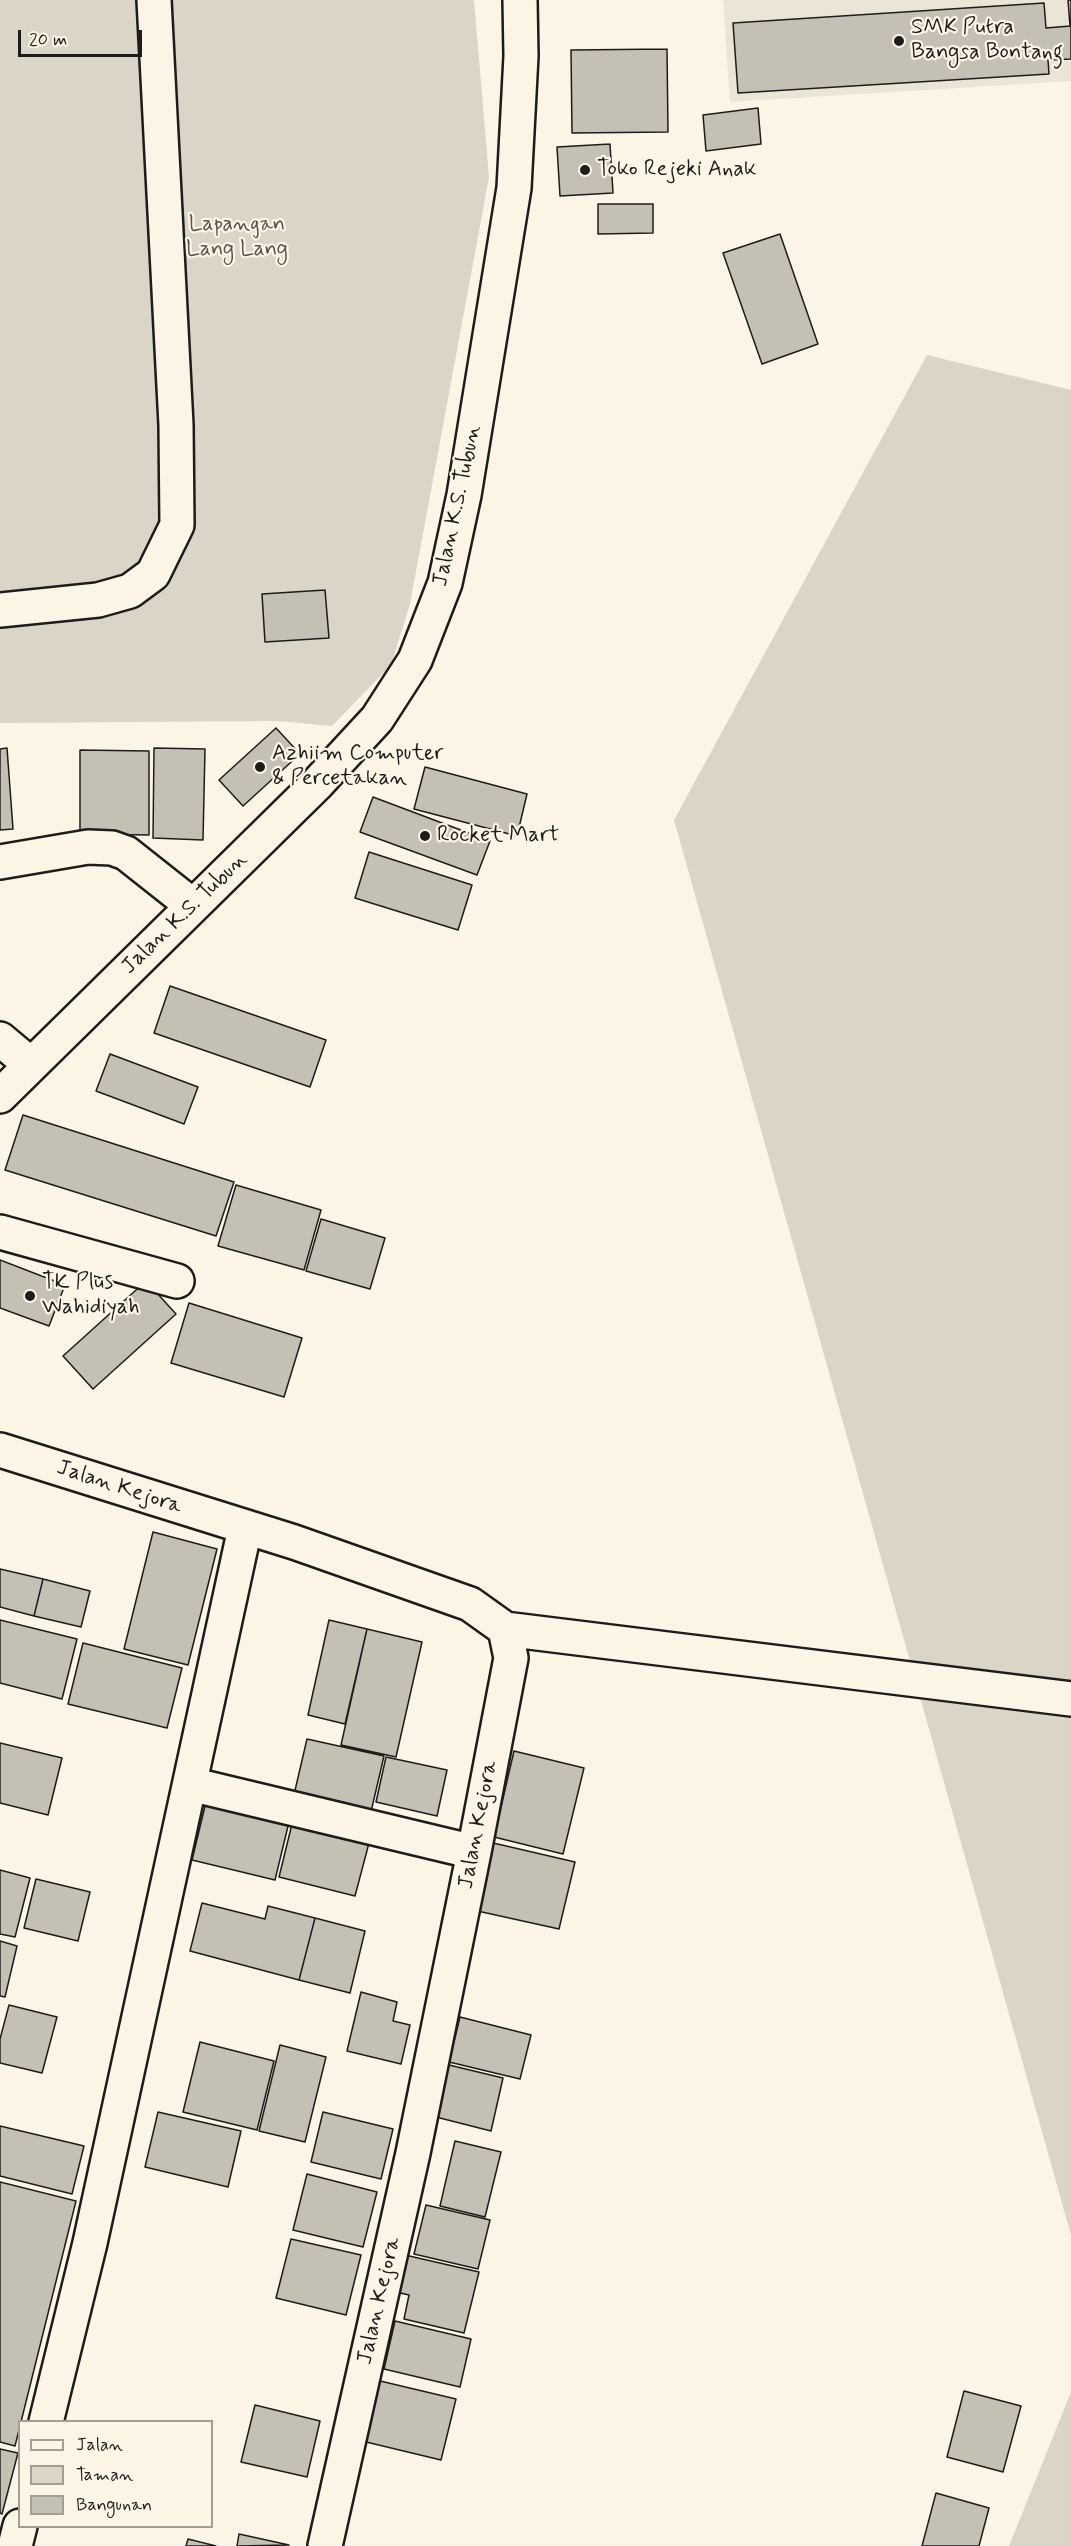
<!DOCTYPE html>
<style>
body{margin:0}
#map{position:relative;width:1071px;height:2546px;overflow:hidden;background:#fcf5e5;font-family:Mynerve,sans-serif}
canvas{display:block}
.legend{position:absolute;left:18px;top:2420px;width:195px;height:108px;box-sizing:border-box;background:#fcf5e5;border:2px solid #a29e95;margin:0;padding:8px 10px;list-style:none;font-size:18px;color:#1c1c1c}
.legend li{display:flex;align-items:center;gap:12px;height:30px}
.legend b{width:30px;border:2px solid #a29e95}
.scale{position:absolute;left:18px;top:30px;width:124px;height:27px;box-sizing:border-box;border:3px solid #1c1c1c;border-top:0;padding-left:8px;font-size:18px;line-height:21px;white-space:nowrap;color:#1c1c1c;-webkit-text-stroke:4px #fcf5e5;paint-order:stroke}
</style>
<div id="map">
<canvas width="1071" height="2546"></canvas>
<ul class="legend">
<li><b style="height:8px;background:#fcf5e5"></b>Jalan</li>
<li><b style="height:16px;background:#dbd5c8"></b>Taman</li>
<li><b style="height:16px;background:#c4c0b3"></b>Bangunan</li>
</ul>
<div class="scale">20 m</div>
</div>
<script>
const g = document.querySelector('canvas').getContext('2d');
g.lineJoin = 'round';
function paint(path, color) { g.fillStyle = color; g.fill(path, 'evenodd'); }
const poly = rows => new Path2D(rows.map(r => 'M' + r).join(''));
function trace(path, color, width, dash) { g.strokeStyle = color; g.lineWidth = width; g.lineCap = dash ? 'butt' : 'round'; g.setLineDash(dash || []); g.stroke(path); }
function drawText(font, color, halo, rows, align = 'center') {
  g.font = font + ' Mynerve,sans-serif'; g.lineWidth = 4.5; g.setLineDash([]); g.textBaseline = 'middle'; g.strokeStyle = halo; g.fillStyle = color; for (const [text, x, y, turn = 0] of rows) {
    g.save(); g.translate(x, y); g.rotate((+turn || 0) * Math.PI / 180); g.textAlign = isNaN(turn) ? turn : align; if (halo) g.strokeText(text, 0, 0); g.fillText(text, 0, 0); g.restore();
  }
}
const built = poly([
 [723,0,1071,0,1071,81,730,102]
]);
const green = poly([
 [0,0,474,0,489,177,410,604,391,665,332,726,278,721,0,723],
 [927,355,1071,390,1071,2235,674,820],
 [1071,2392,1071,2546,1009,2546]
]);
const building = poly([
 [1068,0,1071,0,1071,59,1048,60,1049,74,738,93,733,23,1044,3,1046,28,1070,26,1068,0],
 [667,49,668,132,572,133,571,50,667,49],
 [758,108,761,144,706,151,703,115,758,108],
 [610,144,613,193,560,196,557,147,610,144],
 [598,204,653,204,653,233,598,234,598,204],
 [780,234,818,344,762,364,723,253,780,234],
 [325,590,329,638,265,642,262,594,325,590],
 [276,728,300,754,243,806,219,780,276,728],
 [7,748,13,829,0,830,0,749,7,748],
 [154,748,205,749,203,840,153,838,154,748],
 [80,750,149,751,149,835,80,834,80,750],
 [425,767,527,794,517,836,414,809,425,767],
 [373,797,490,841,477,875,360,832,373,797],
 [369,852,472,885,458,930,355,898,369,852],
 [170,986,326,1040,310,1087,154,1033,170,986],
 [110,1054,198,1087,184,1124,96,1091,110,1054],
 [23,1115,234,1182,216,1236,5,1170,23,1115],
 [236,1185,321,1210,304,1270,218,1246,236,1185],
 [321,1219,385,1238,370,1289,306,1271,321,1219],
 [0,1260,65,1285,49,1326,0,1308,0,1260],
 [146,1281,176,1314,93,1389,63,1356,146,1281],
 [189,1303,302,1338,284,1397,171,1363,189,1303],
 [153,1532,217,1549,188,1665,124,1649,153,1532],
 [0,1569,43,1579,34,1616,0,1607,0,1569],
 [43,1579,90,1591,81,1627,34,1616,43,1579],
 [0,1620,77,1639,62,1699,0,1683,0,1620],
 [329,1620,367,1629,345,1724,308,1715,329,1620],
 [367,1629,422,1642,396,1757,341,1745,367,1629],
 [83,1643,182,1668,167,1728,68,1704,83,1643],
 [307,1739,384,1756,370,1816,293,1799,307,1739],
 [0,1743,62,1758,48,1815,0,1803,0,1743],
 [514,1751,584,1768,563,1854,494,1837,514,1751],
 [386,1757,447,1770,437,1816,376,1802,386,1757],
 [206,1802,289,1822,275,1880,192,1860,206,1802],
 [292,1824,369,1843,355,1896,279,1877,292,1824],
 [489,1842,575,1862,559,1929,473,1910,489,1842],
 [0,1870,30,1878,15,1937,0,1934,0,1870],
 [36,1879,90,1892,78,1941,24,1928,36,1879],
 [202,1903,265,1919,268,1906,315,1918,299,1980,190,1951,202,1903],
 [315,1918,365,1931,350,1993,299,1980,315,1918],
 [0,1941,17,1946,5,1997,0,1996,0,1941],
 [361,1992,397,2002,393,2021,410,2025,401,2064,347,2051,361,1992],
 [9,2005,57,2017,42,2073,0,2063,0,2039,9,2005],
 [460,2017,531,2035,520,2079,449,2062,460,2017],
 [200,2042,274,2061,257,2130,183,2112,200,2042],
 [280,2045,326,2057,305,2142,259,2131,280,2045],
 [449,2065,503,2078,491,2131,436,2117,449,2065],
 [158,2112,241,2131,228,2187,145,2167,158,2112],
 [323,2112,393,2129,381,2179,311,2162,323,2112],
 [0,2126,84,2146,72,2194,0,2176,0,2126],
 [455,2141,501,2152,485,2217,440,2206,455,2141],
 [307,2174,377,2192,363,2247,293,2230,307,2174],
 [0,2182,76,2201,15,2446,0,2442,0,2182],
 [426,2205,490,2220,478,2269,414,2254,426,2205],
 [291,2239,361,2255,346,2315,276,2298,291,2239],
 [405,2255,479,2272,464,2333,404,2319,409,2295,396,2292,405,2255],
 [395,2321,471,2339,460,2387,384,2369,395,2321],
 [376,2380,456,2399,441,2460,362,2441,376,2380],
 [964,2391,1021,2406,1003,2472,947,2457,964,2391],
 [255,2405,320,2421,307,2477,241,2462,255,2405],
 [0,2449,18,2453,2,2514,0,2513,0,2449],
 [936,2493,989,2508,979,2546,922,2546,936,2493],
 [239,2534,289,2545,237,2546,239,2534],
 [188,2539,216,2546,186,2546,188,2539]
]);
const minor = poly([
 [0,610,98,600,130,591,153,574,177,525,176,425,154,0],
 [0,862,88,847,112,848,126,853,193,906],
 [0,1039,31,1065],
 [0,1096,316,785,377,719,415,660,445,583,464,495,514,188,521,56,520,0],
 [0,1232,177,1281],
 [0,1450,294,1542,470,1604,505,1629,511,1658,474,1852,413,2153,325,2546],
 [505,1629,1071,1699],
 [190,1784,474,1852],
 [46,2422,90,2243,245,1528],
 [15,2546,20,2526]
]);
const markers = [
 [899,41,6,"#1c1c1c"],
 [585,170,6,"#1c1c1c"],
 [260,767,6,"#1c1c1c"],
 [425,836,6,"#1c1c1c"],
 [30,1296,6,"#1c1c1c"]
];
const poiNames = [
 ["SMK Putra",911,28],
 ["Bangsa Bontang",911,53],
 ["Toko Rejeki Anak",597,170],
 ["Azhiim Computer",272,754],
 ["& Percetakan",272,779],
 ["Rocket Mart",437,836],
 ["TK Plus",42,1283],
 ["Wahidiyah",42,1308]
];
const parkNames = [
 ["Lapangan",237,225],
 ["Lang Lang",237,250]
];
const streetNames = [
 ["Jalan K.S. Tubun",458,506,-78],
 ["Jalan K.S. Tubun",185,914,-44],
 ["Jalan Kejora",119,1488,18],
 ["Jalan Kejora",479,1825,-79],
 ["Jalan Kejora",380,2301,-77]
];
paint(built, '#ebe5d6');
paint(green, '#dbd5c8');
paint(building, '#c4c0b3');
trace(building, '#1c1c1c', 1.5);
trace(minor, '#1c1c1c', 38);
trace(minor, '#fcf5e5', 33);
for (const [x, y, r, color] of markers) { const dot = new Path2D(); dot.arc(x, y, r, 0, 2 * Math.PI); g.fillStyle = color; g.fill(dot); trace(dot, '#fcf5e5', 2); }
drawText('22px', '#1c1c1c', '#fcf5e5', poiNames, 'left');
drawText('22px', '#555450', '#fcf5e5', parkNames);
drawText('22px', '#1c1c1c', '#fcf5e5', streetNames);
</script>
